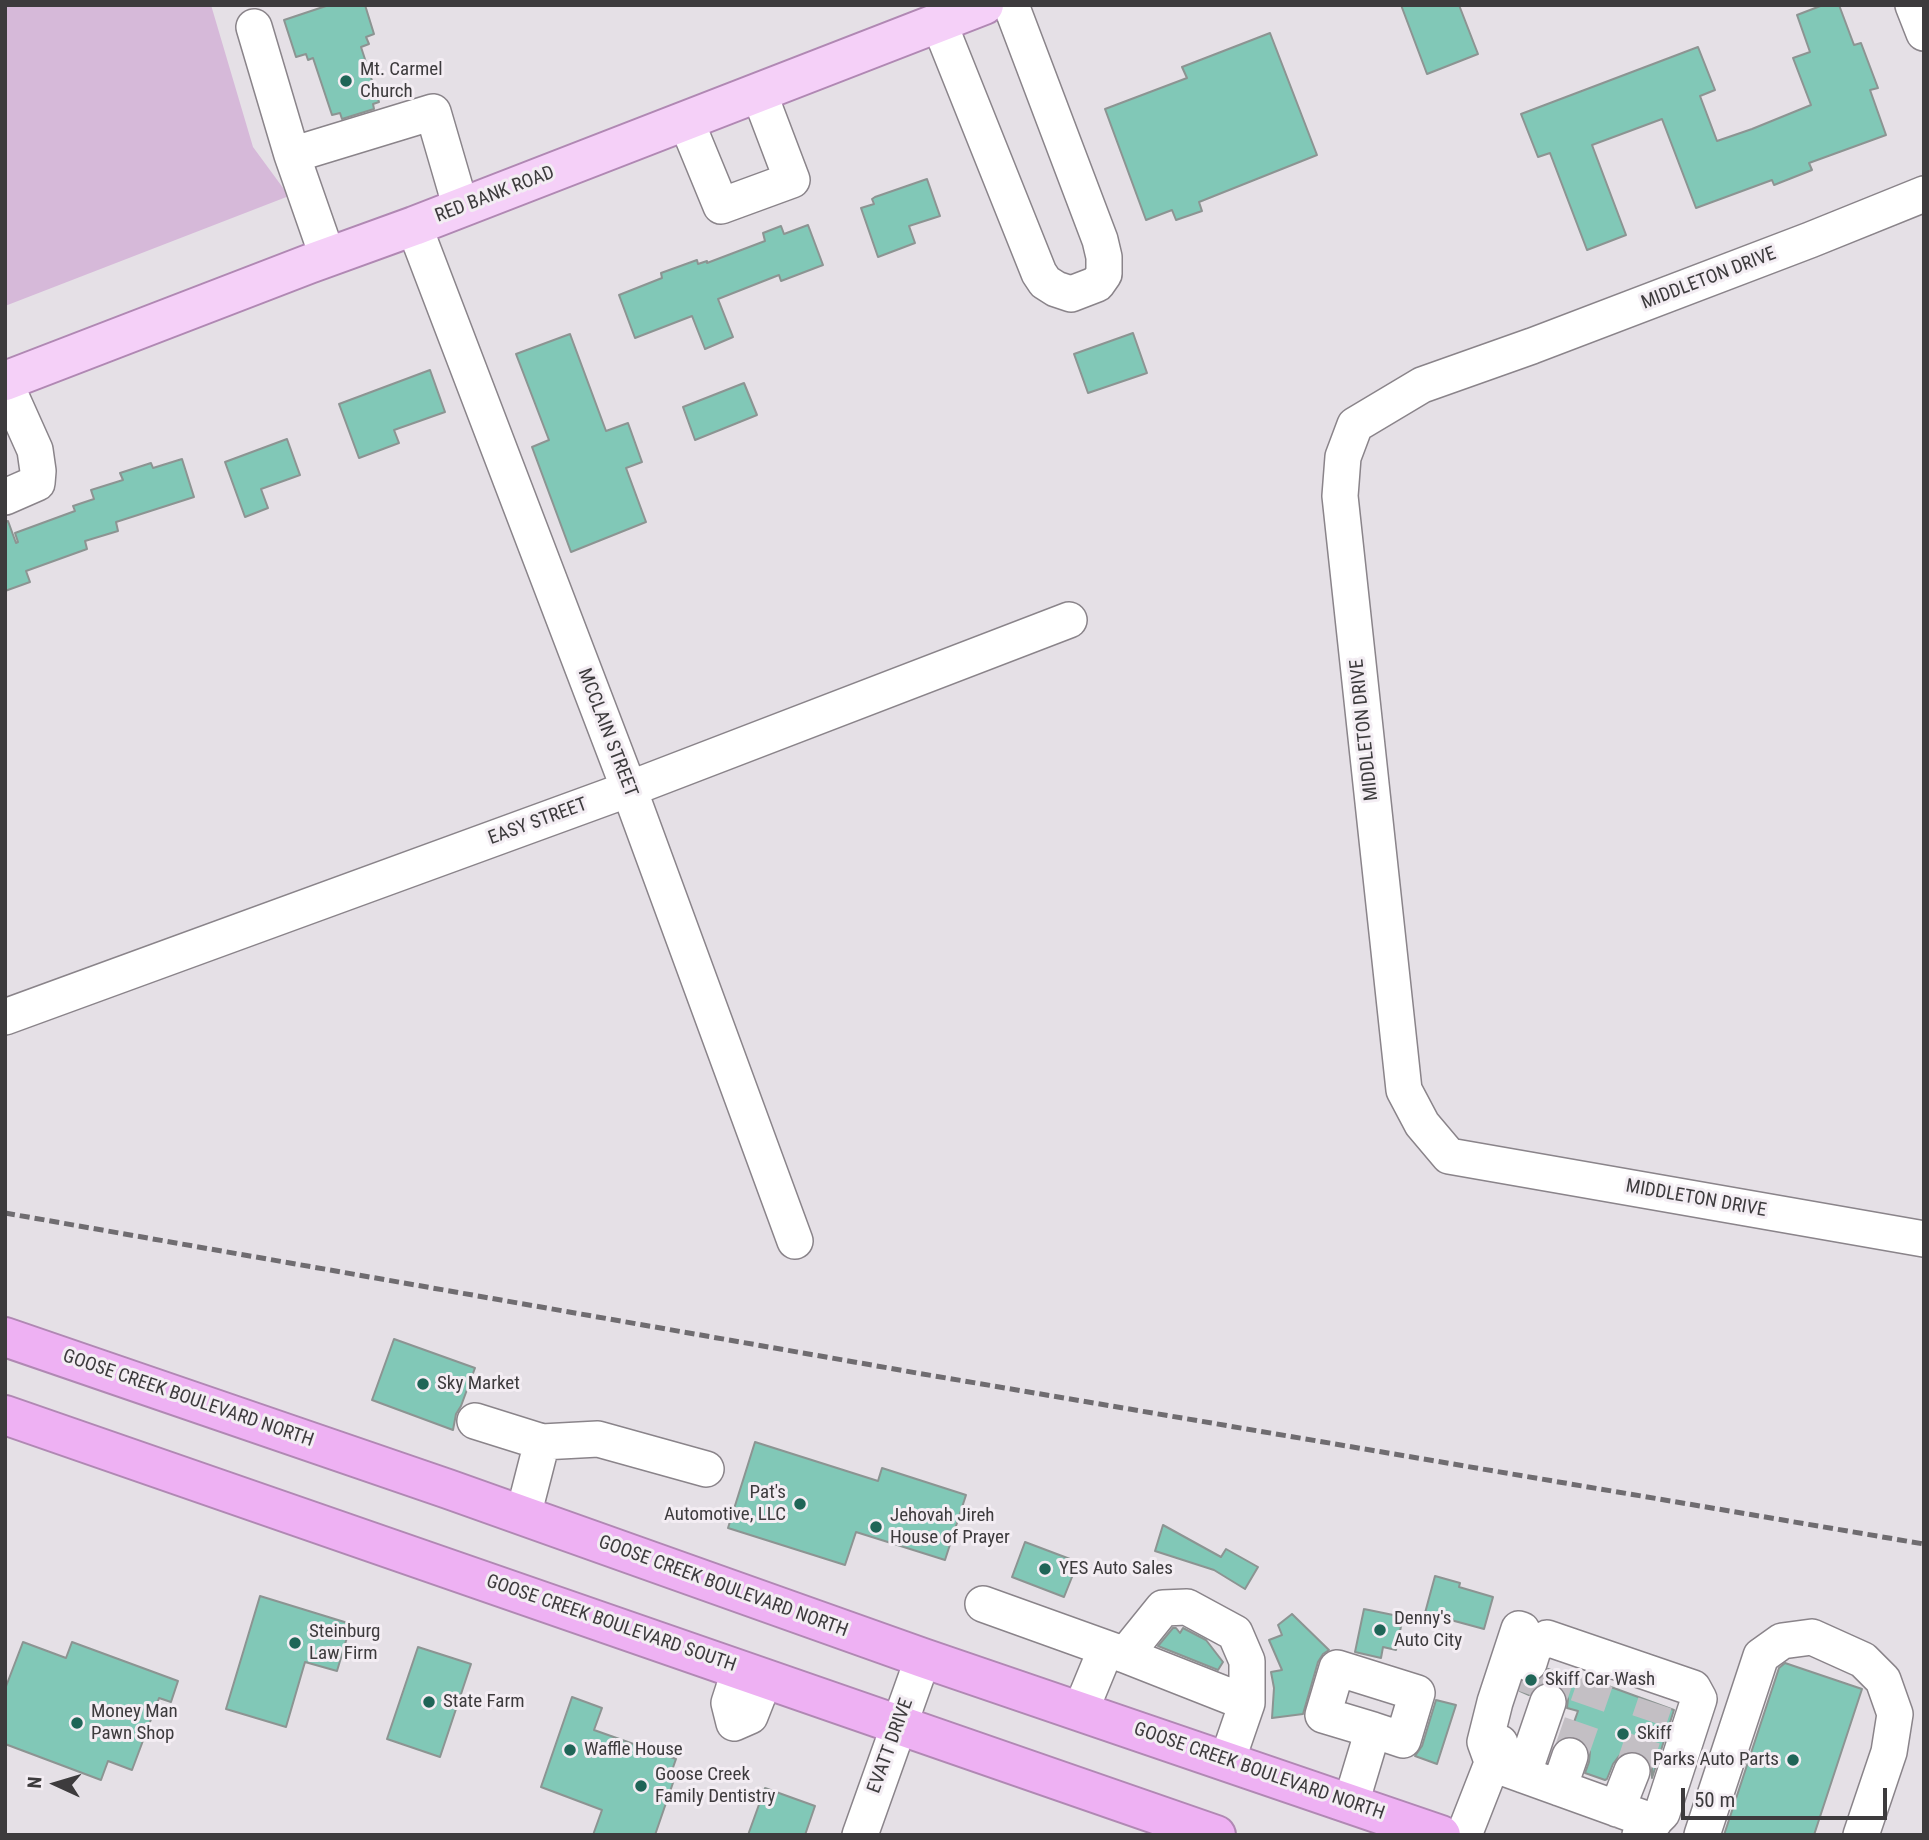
<!DOCTYPE html>
<style>
body{margin:0}
#map{position:relative;width:1929px;height:1840px;overflow:hidden;background:#e5e0e6;font-family:"Roboto Condensed",sans-serif}
canvas{display:block}
.frame{position:absolute;inset:0;border:7px solid #3d3b3d;pointer-events:none}
.north{position:absolute;left:21px;top:1749px;width:70px;height:70px;-webkit-text-stroke:5px #f3edf3;paint-order:stroke;rotate:274deg;font-size:19px;font-weight:700;line-height:28px;text-align:center;color:#3d3b3d}
.north::after{content:'';display:block;margin:auto;width:24px;height:32px;background:#3d3b3d;clip-path:polygon(50% 0,100% 100%,50% 72%,0 100%)}
.scale{position:absolute;left:1681px;top:1788px;width:206px;height:32px;box-sizing:border-box;border:4px solid #3d3b3d;border-top:0;padding-left:9px;font-size:21px;line-height:24px;white-space:nowrap;color:#3d3b3d;-webkit-text-stroke:5px #f3edf3;paint-order:stroke}
</style>
<div id="map">
<canvas width="1929" height="1840"></canvas>
<div class="frame"></div>
<div class="north">N</div>
<div class="scale">50 m</div>
</div>
<script>
const g = document.querySelector('canvas').getContext('2d');
g.lineJoin = 'round';
function paint(path, color) { g.fillStyle = color; g.fill(path, 'evenodd'); }
const poly = rows => new Path2D(rows.map(r => 'M' + r).join(''));
function trace(path, color, width, dash) { g.strokeStyle = color; g.lineWidth = width; g.lineCap = dash ? 'butt' : 'round'; g.setLineDash(dash || []); g.stroke(path); }
function drawText(font, color, halo, rows, align = 'center') {
  g.font = font + ' "Roboto Condensed",sans-serif'; g.lineWidth = 6; g.setLineDash([]); g.textBaseline = 'middle'; g.strokeStyle = halo; g.fillStyle = color; for (const [text, x, y, turn = 0] of rows) {
    g.save(); g.translate(x, y); g.rotate((+turn || 0) * Math.PI / 180); g.textAlign = isNaN(turn) ? turn : align; if (halo) g.strokeText(text, 0, 0); g.fillText(text, 0, 0); g.restore();
  }
}
const green = poly([
 [5,5,211,5,253,147,289,196,5,306]
]);
const building = poly([
 [329,5,365,5,374,34,366,37,369,44,361,47,379,102,373,104,374,109,342,119,340,113,332,115,313,58,308,60,306,54,296,57,284,20,329,5],
 [1401,5,1459,5,1478,54,1427,74,1401,5],
 [1823,5,1839,5,1854,45,1861,43,1878,88,1870,90,1886,135,1809,163,1812,170,1774,185,1772,180,1696,208,1662,119,1592,145,1626,235,1587,250,1550,153,1538,157,1521,114,1698,47,1715,90,1700,96,1717,141,1752,129,1811,105,1793,58,1810,52,1797,15,1823,5],
 [1270,33,1317,155,1199,202,1202,211,1176,220,1172,210,1146,220,1105,109,1187,78,1182,67,1270,33],
 [927,179,940,216,909,226,915,243,878,257,861,208,874,204,872,199,875,197,927,179],
 [808,225,823,265,781,281,779,275,718,299,733,337,705,349,692,316,635,338,619,295,662,278,661,273,697,260,698,264,707,261,707,263,765,241,763,233,781,226,784,234,808,225],
 [1133,333,1147,373,1088,393,1074,354,1133,333],
 [570,334,606,431,628,423,642,462,626,468,646,522,571,552,532,447,549,440,516,354,570,334],
 [430,370,445,412,394,430,399,443,359,458,339,404,430,370],
 [744,383,757,415,695,440,683,407,744,383],
 [287,439,300,475,261,489,268,508,245,517,225,462,287,439],
 [182,459,194,497,116,522,118,531,85,541,87,549,26,571,30,582,5,591,5,522,8,521,16,543,18,542,15,533,75,511,73,506,94,499,91,490,123,480,120,473,151,463,153,468,182,459],
 [394,1339,475,1368,461,1406,456,1414,453,1430,372,1400,394,1339],
 [755,1442,878,1481,882,1468,966,1495,945,1560,856,1532,845,1565,728,1528,755,1442],
 [1163,1525,1221,1557,1226,1549,1258,1567,1245,1589,1214,1570,1155,1551,1163,1525],
 [1025,1542,1078,1562,1064,1597,1012,1577,1025,1542],
 [1435,1576,1460,1583,1459,1587,1493,1597,1484,1629,1425,1613,1435,1576],
 [260,1596,351,1624,337,1671,305,1662,286,1727,226,1709,260,1596],
 [1364,1609,1403,1617,1396,1650,1383,1647,1381,1658,1355,1652,1364,1609],
 [1292,1614,1329,1650,1323,1654,1318,1662,1303,1714,1272,1718,1274,1688,1271,1672,1282,1670,1269,1640,1282,1635,1278,1625,1292,1614],
 [1173,1628,1176,1628,1180,1633,1183,1628,1206,1640,1223,1662,1218,1670,1158,1646,1173,1628],
 [23,1642,66,1658,72,1642,178,1681,171,1702,159,1698,132,1770,108,1761,101,1780,5,1744,5,1689,23,1642],
 [418,1647,471,1664,440,1757,387,1739,418,1647],
 [1785,1663,1862,1689,1814,1835,1724,1835,1779,1668,1785,1663],
 [1548,1669,1587,1683,1589,1679,1674,1710,1652,1778,1652,1767,1647,1758,1640,1753,1630,1751,1619,1756,1613,1764,1607,1779,1605,1780,1585,1773,1589,1762,1590,1752,1585,1742,1577,1737,1569,1736,1578,1711,1567,1708,1568,1699,1564,1689,1555,1683,1545,1682,1535,1686,1529,1695,1520,1691,1523,1682,1534,1682,1543,1677,1548,1669],
 [572,1697,602,1708,594,1730,676,1759,670,1776,675,1777,655,1835,593,1835,602,1810,541,1787,572,1697],
 [1436,1700,1456,1705,1437,1764,1415,1756,1422,1746,1436,1700],
 [765,1788,815,1806,805,1835,748,1835,765,1788]
]);
const minorTunnel = poly([
 [1519,1691,1529,1663],
 [1548,1702,1558,1673],
 [1570,1756,1596,1681],
 [1632,1771,1655,1703]
]);
const minor = poly([
 [1913,5,1924,33],
 [939,23,1039,273,1045,282,1056,289,1071,294,1097,284,1104,274,1104,257,1100,240,1011,5],
 [254,27,292,155,433,112,461,208],
 [686,121,721,206,792,180,759,93],
 [292,155,328,258],
 [1924,194,1810,240,1532,346,1422,385,1355,425,1343,457,1340,496,1404,1090,1422,1124,1449,1156,1924,1239],
 [414,226,629,789,795,1241],
 [5,383,35,450,38,471,37,483,5,497],
 [5,1017,629,789,1069,620],
 [475,1421,542,1442],
 [523,1516,542,1442,598,1439,706,1469],
 [983,1604,1125,1655,1163,1608,1187,1607,1235,1633,1247,1661,1247,1703,1227,1761],
 [1522,1630,1519,1629,1495,1702,1485,1742,1493,1764,1654,1822],
 [1125,1655,1247,1703],
 [1529,1663,1534,1647,1547,1638,1693,1688,1699,1699,1662,1813,1640,1835],
 [740,1669,729,1703,734,1723,750,1716,765,1678],
 [1080,1712,1106,1649],
 [1523,1775,1548,1702],
 [1559,1788,1570,1756],
 [1351,1803,1373,1730,1403,1740,1417,1693,1337,1668,1323,1715,1373,1730],
 [1617,1809,1632,1771],
 [860,1835,923,1658],
 [1464,1835,1500,1743],
 [1702,1835,1761,1656,1782,1641,1812,1637,1863,1660,1883,1680,1895,1714,1889,1752,1861,1835]
]);
const major = poly([
 [5,381,309,264,414,226,984,5]
]);
const highway = poly([
 [5,1337,448,1489,923,1658,1441,1835],
 [5,1415,1216,1835]
]);
const rail = poly([
 [5,1213,917,1373,1924,1544]
]);
const markers = [
 [346,81,7,"#1f6557"],
 [423,1384,7,"#1f6557"],
 [800,1504,7,"#1f6557"],
 [876,1527,7,"#1f6557"],
 [1045,1569,7,"#1f6557"],
 [1380,1630,7,"#1f6557"],
 [295,1643,7,"#1f6557"],
 [1531,1680,7,"#1f6557"],
 [429,1702,7,"#1f6557"],
 [77,1723,7,"#1f6557"],
 [1623,1734,7,"#1f6557"],
 [570,1750,7,"#1f6557"],
 [1793,1760,7,"#1f6557"],
 [641,1786,7,"#1f6557"]
];
const poiNames = [
 ["Mt. Carmel",360,70],
 ["Church",360,92],
 ["Sky Market",437,1384],
 ["Pat's",786,1493,"right"],
 ["Automotive, LLC",786,1515,"right"],
 ["Jehovah Jireh",890,1516],
 ["House of Prayer",890,1538],
 ["YES Auto Sales",1059,1569],
 ["Denny's",1394,1619],
 ["Auto City",1394,1641],
 ["Steinburg",309,1632],
 ["Law Firm",309,1654],
 ["Skiff Car Wash",1545,1680],
 ["State Farm",443,1702],
 ["Money Man",91,1712],
 ["Pawn Shop",91,1734],
 ["Skiff",1637,1734],
 ["Waffle House",584,1750],
 ["Parks Auto Parts",1779,1760,"right"],
 ["Goose Creek",655,1775],
 ["Family Dentistry",655,1797]
];
const streetNames = [
 ["RED BANK ROAD",495,195,-21],
 ["MIDDLETON DRIVE",1709,279,-21],
 ["MIDDLETON DRIVE",1365,730,-96],
 ["MCCLAIN STREET",607,733,69],
 ["EASY STREET",538,822,-20],
 ["MIDDLETON DRIVE",1696,1199,10],
 ["GOOSE CREEK BOULEVARD NORTH",188,1399,19],
 ["GOOSE CREEK BOULEVARD NORTH",723,1587,20],
 ["GOOSE CREEK BOULEVARD SOUTH",611,1624,19],
 ["EVATT DRIVE",891,1746,-70],
 ["GOOSE CREEK BOULEVARD NORTH",1259,1772,19]
];
paint(green, '#d6b9d9');
paint(building, '#81c8b7');
trace(building, '#8c9492', 2);
trace(minorTunnel, '#c3bfc4', 35, [35, 18]);
trace(minor, '#8a848a', 38);
trace(major, '#b088b3', 42);
trace(highway, '#b088b3', 42);
trace(minor, '#fff', 35);
trace(major, '#f5d0f8', 38);
trace(highway, '#eeb1f3', 38);
trace(rail, '#6f6c70', 5, [10, 5]);
for (const [x, y, r, color] of markers) { const dot = new Path2D(); dot.arc(x, y, r, 0, 2 * Math.PI); g.fillStyle = color; g.fill(dot); trace(dot, '#f3edf3', 2.5); }
drawText('19px', '#3d3b3d', '#f3edf3', poiNames, 'left');
drawText('19px', '#3d3b3d', '#f3edf3', streetNames);
</script>
